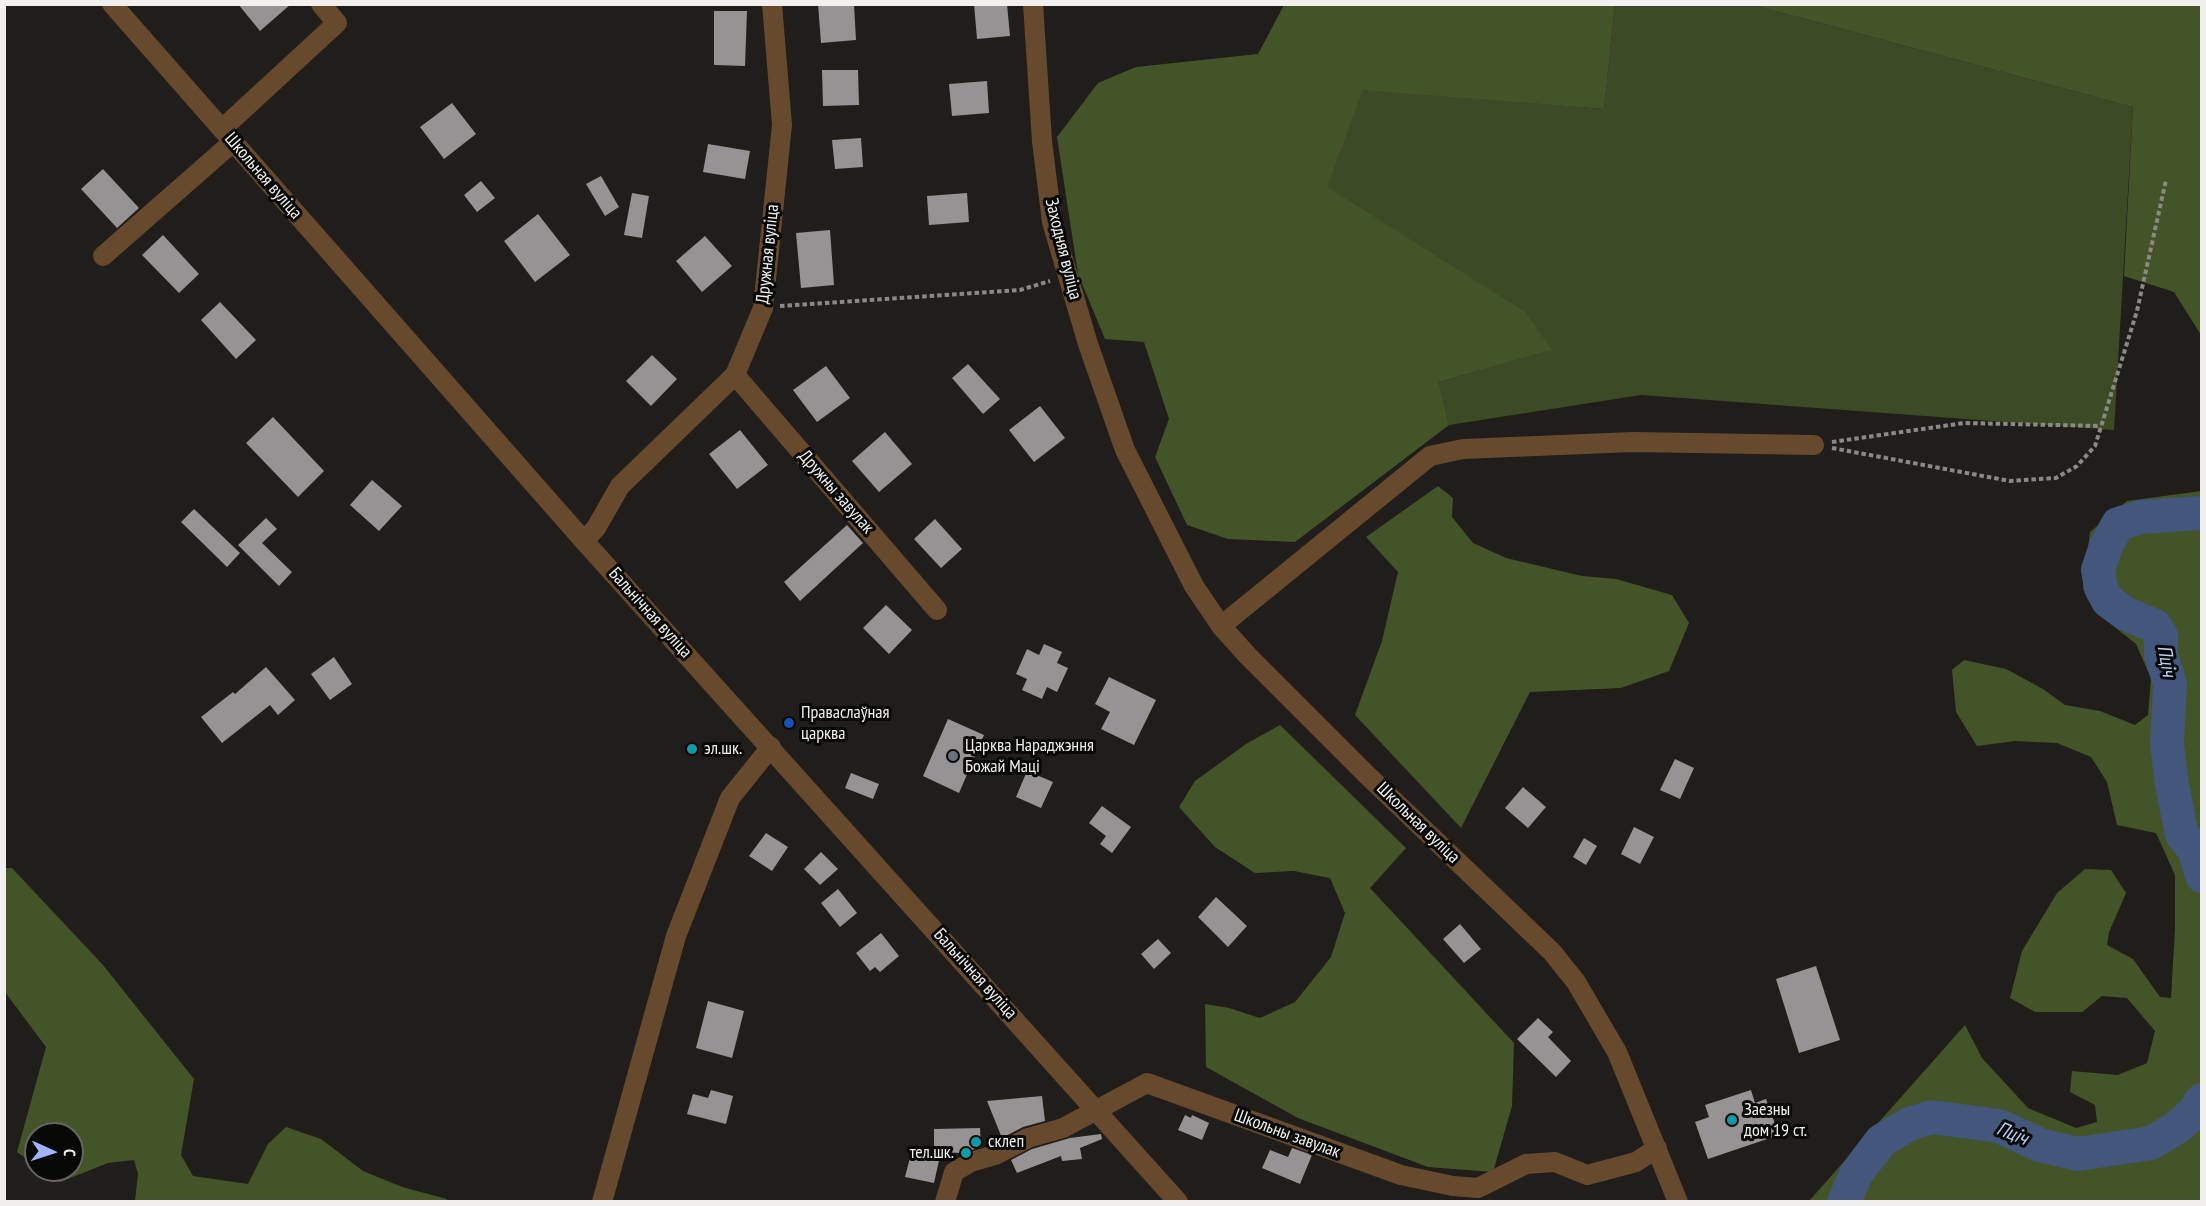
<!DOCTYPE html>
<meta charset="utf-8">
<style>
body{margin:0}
#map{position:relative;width:2206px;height:1206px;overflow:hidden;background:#201d1a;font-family:"PT Sans Narrow",sans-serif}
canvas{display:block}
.frame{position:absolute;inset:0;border:6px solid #f2f0ee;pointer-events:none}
.north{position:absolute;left:24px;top:1122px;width:60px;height:60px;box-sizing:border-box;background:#080807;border:2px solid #666563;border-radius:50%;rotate:93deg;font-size:16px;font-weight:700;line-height:24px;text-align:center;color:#f2f0ee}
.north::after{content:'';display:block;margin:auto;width:21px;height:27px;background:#a0b3fd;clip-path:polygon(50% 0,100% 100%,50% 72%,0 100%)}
</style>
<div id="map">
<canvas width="2206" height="1206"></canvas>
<div class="frame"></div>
<div class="north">С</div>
</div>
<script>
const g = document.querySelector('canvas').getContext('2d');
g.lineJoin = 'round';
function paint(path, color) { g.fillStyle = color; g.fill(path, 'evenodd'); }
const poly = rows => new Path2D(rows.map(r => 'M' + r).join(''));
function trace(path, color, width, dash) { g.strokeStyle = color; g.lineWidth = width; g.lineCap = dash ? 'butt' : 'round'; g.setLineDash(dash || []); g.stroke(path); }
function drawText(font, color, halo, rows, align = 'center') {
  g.font = font + ' "PT Sans Narrow",sans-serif'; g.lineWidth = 6; g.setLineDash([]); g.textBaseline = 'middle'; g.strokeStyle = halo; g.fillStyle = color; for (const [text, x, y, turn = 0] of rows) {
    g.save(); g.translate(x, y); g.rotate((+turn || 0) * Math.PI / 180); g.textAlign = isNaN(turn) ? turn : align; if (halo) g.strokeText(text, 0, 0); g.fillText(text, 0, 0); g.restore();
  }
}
const green = poly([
 [1615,5,1753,5,2133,107,2114,430,1641,395,1449,425,1439,382,1551,350,1326,187,1363,89,1604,109]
]);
const forest = poly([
 [1284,5,1615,5,1604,109,1363,90,1327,187,1525,312,1552,350,1439,382,1449,425,1295,542,1228,539,1187,525,1155,457,1169,419,1144,342,1105,339,1078,274,1057,137,1098,83,1136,67,1258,54],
 [1753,5,2201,5,2201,335,2174,292,2124,276,2133,107],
 [1438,486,1453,498,1452,517,1473,543,1506,558,1582,576,1616,579,1672,595,1689,623,1669,671,1621,688,1530,692,1461,828,1355,715,1382,641,1398,572,1366,537],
 [2201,491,2201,1201,1809,1201,1965,1025,1982,1058,2028,1108,2076,1128,2097,1122,2095,1105,2070,1092,2072,1071,2118,1075,2147,1063,2155,1031,2127,998,2102,996,2082,1012,2035,1012,2010,998,2022,951,2057,893,2085,869,2111,870,2126,893,2109,932,2107,945,2133,959,2160,997,2171,998,2175,929,2175,875,2156,833,2117,825,2107,782,2091,757,2057,743,2015,741,1977,746,1956,712,1952,670,1964,660,2006,669,2043,689,2065,705,2100,711,2135,725,2148,715,2151,678,2136,644,2111,624,2083,589,2090,532,2127,501],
 [1280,725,1406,848,1370,888,1514,1043,1512,1106,1493,1172,1428,1167,1298,1118,1206,1067,1205,1004,1229,1008,1260,1018,1295,1002,1331,957,1345,913,1330,878,1294,871,1255,873,1215,847,1179,807,1195,781,1246,744],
 [5,868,12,868,103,965,194,1079,181,1155,193,1176,248,1184,268,1144,286,1127,321,1139,363,1171,402,1187,447,1199,446,1201,135,1201,138,1174,134,1160,108,1163,60,1182,43,1170,72,1170,72,1134,36,1134,36,1165,17,1152,46,1047,5,992]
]);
const river = poly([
 [2202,513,2141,517,2118,524,2106,546,2098,570,2101,588,2108,601,2126,614,2155,626,2161,635,2161,655,2170,684,2167,744,2172,785,2182,835,2194,849,2202,876],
 [1844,1202,1856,1174,1881,1141,1909,1124,1932,1117,1999,1126,2040,1145,2078,1154,2151,1143,2176,1128,2194,1112,2202,1100]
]);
const building = poly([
 [238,4,291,4,260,31],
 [818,4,854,4,856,40,821,43],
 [974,4,1007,4,1010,36,977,39],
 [714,11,747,11,745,66,714,65],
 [822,70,858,70,859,105,823,106],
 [987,81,989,113,952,116,949,84],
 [452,103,476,134,444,159,420,127],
 [861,138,863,167,835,169,832,140],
 [708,144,750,151,745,179,703,172],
 [103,169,139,208,117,228,81,189],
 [601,176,619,207,605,216,586,184],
 [481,181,495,198,477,212,464,195],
 [632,193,649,196,642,238,624,235],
 [967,193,969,222,929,225,927,196],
 [538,214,570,255,535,282,504,241],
 [830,230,834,285,801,288,796,233],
 [163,235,199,274,179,293,142,255],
 [705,236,732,266,702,292,676,261],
 [220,302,256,340,236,359,201,320],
 [652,355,677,379,651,406,626,381],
 [968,364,1000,399,983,414,952,378],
 [826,366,850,398,817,422,793,390],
 [1040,406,1065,438,1034,462,1009,430],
 [273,417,324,471,298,497,246,443],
 [740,430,768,465,737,489,709,454],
 [885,432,912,464,879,492,852,461],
 [372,480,402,506,379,531,350,505],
 [194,509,240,553,227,567,181,522],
 [266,518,277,529,262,543,292,572,279,586,238,545],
 [935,519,962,549,941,568,914,539],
 [847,525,863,543,800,601,784,582],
 [886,605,912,630,889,654,863,628],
 [1044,644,1062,652,1057,663,1068,668,1057,692,1047,687,1042,699,1022,690,1027,679,1016,674,1027,649,1039,655],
 [334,657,352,684,330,700,311,674],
 [266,667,295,700,278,715,270,705,222,743,201,717,233,692,235,694],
 [1109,677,1156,700,1134,745,1101,729,1110,712,1095,704],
 [948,719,984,735,959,793,923,776],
 [1675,759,1694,768,1680,799,1660,790],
 [1027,771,1053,782,1041,808,1016,797],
 [851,773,879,784,873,799,845,788],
 [1523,787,1546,807,1528,828,1505,808],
 [1102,806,1131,827,1112,853,1100,844,1106,836,1089,823],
 [1634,827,1654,837,1640,864,1621,854],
 [766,833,788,847,772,871,749,856],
 [1584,838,1597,846,1586,865,1573,857],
 [821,852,838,869,820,885,804,869],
 [838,889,857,913,840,927,821,903],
 [1216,897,1247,926,1228,947,1198,917],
 [1460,924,1481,949,1464,963,1443,939],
 [881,933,899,956,880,972,875,967,870,971,856,953],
 [1158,939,1171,953,1154,969,1141,954],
 [1816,966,1840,1040,1799,1053,1776,979],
 [708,1001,744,1011,732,1058,696,1048],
 [1538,1018,1553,1032,1548,1037,1571,1061,1556,1077,1517,1039],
 [711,1090,733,1096,726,1124,687,1114,693,1094,708,1098],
 [1751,1090,1755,1103,1766,1099,1779,1135,1708,1159,1695,1122,1709,1117,1705,1105],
 [1042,1096,1045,1121,1023,1127,1002,1138,987,1101],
 [1185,1115,1191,1118,1192,1115,1209,1123,1202,1140,1178,1130],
 [980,1128,981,1147,962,1153,934,1152,934,1129],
 [1101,1134,1102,1139,1080,1148,1082,1159,1062,1161,1061,1156,1017,1173,1011,1160,1032,1149,1070,1138],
 [1292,1148,1312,1155,1300,1184,1262,1168,1270,1150,1288,1157],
 [912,1150,940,1156,934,1183,905,1177]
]);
const path = poly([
 [780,306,1020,290,1050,281],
 [1832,442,1964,423,2101,426],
 [1832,448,2010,481,2056,478,2077,466,2095,446,2137,311,2166,180]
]);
const minor = poly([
 [112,4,584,541,1178,1202],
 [1033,4,1042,141,1052,222,1088,344,1125,450,1194,586,1221,626,1248,656,1367,775,1552,952,1576,982,1617,1052,1678,1202],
 [222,129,337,23,321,4],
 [103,256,233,142],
 [735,375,937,610],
 [584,541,596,528,620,486,735,375,763,308,782,125,772,4],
 [1221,626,1430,456,1463,449,1633,442,1814,445],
 [602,1202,676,936,730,798,771,747],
 [945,1202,954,1172,971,1162,995,1155,1028,1138,1063,1128,1147,1083,1401,1175,1453,1186,1478,1188,1526,1164,1555,1162,1587,1175,1636,1162,1657,1148]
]);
const markers = [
 [789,723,6,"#1a4fb4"],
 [692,749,6,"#0f9aa8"],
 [953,756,6,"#6b7280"],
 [1732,1120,6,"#0f9aa8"],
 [976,1142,6,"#0f9aa8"],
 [966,1153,6,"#0f9aa8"]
];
const streetNames = [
 ["Школьная вуліца",263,176,49],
 ["Заходняя вуліца",1063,249,76],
 ["Дружная вуліца",768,254,-84],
 ["Дружны завулак",836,492,49],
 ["Бальнічная вуліца",650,613,48],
 ["Школьная вуліца",1418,823,44],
 ["Бальнічная вуліца",975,974,48],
 ["Школьны завулак",1287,1134,20]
];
const poiNames = [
 ["Праваслаўная",801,713],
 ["царква",801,734],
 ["Царква Нараджэння",965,746],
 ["Божай Маці",965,767],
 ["эл.шк.",704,749],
 ["Заезны",1744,1110],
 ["дом 19 ст.",1744,1131],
 ["склеп",988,1142],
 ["тел.шк.",954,1153,"right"]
];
const waterNames = [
 ["Пціч",2166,661,80],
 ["Пціч",2012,1134,22]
];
paint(green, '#3c4a25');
paint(forest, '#445429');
trace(river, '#43567c', 34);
paint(building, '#979293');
trace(path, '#8b8986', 4, [4.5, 3]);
trace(minor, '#674a2e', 20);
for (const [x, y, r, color] of markers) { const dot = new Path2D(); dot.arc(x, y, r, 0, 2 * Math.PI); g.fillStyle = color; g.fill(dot); trace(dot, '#080807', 2); }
drawText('18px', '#f2f0ee', '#080807', streetNames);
drawText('18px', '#f2f0ee', '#080807', poiNames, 'left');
drawText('italic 20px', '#bdd1f8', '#080807', waterNames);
</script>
